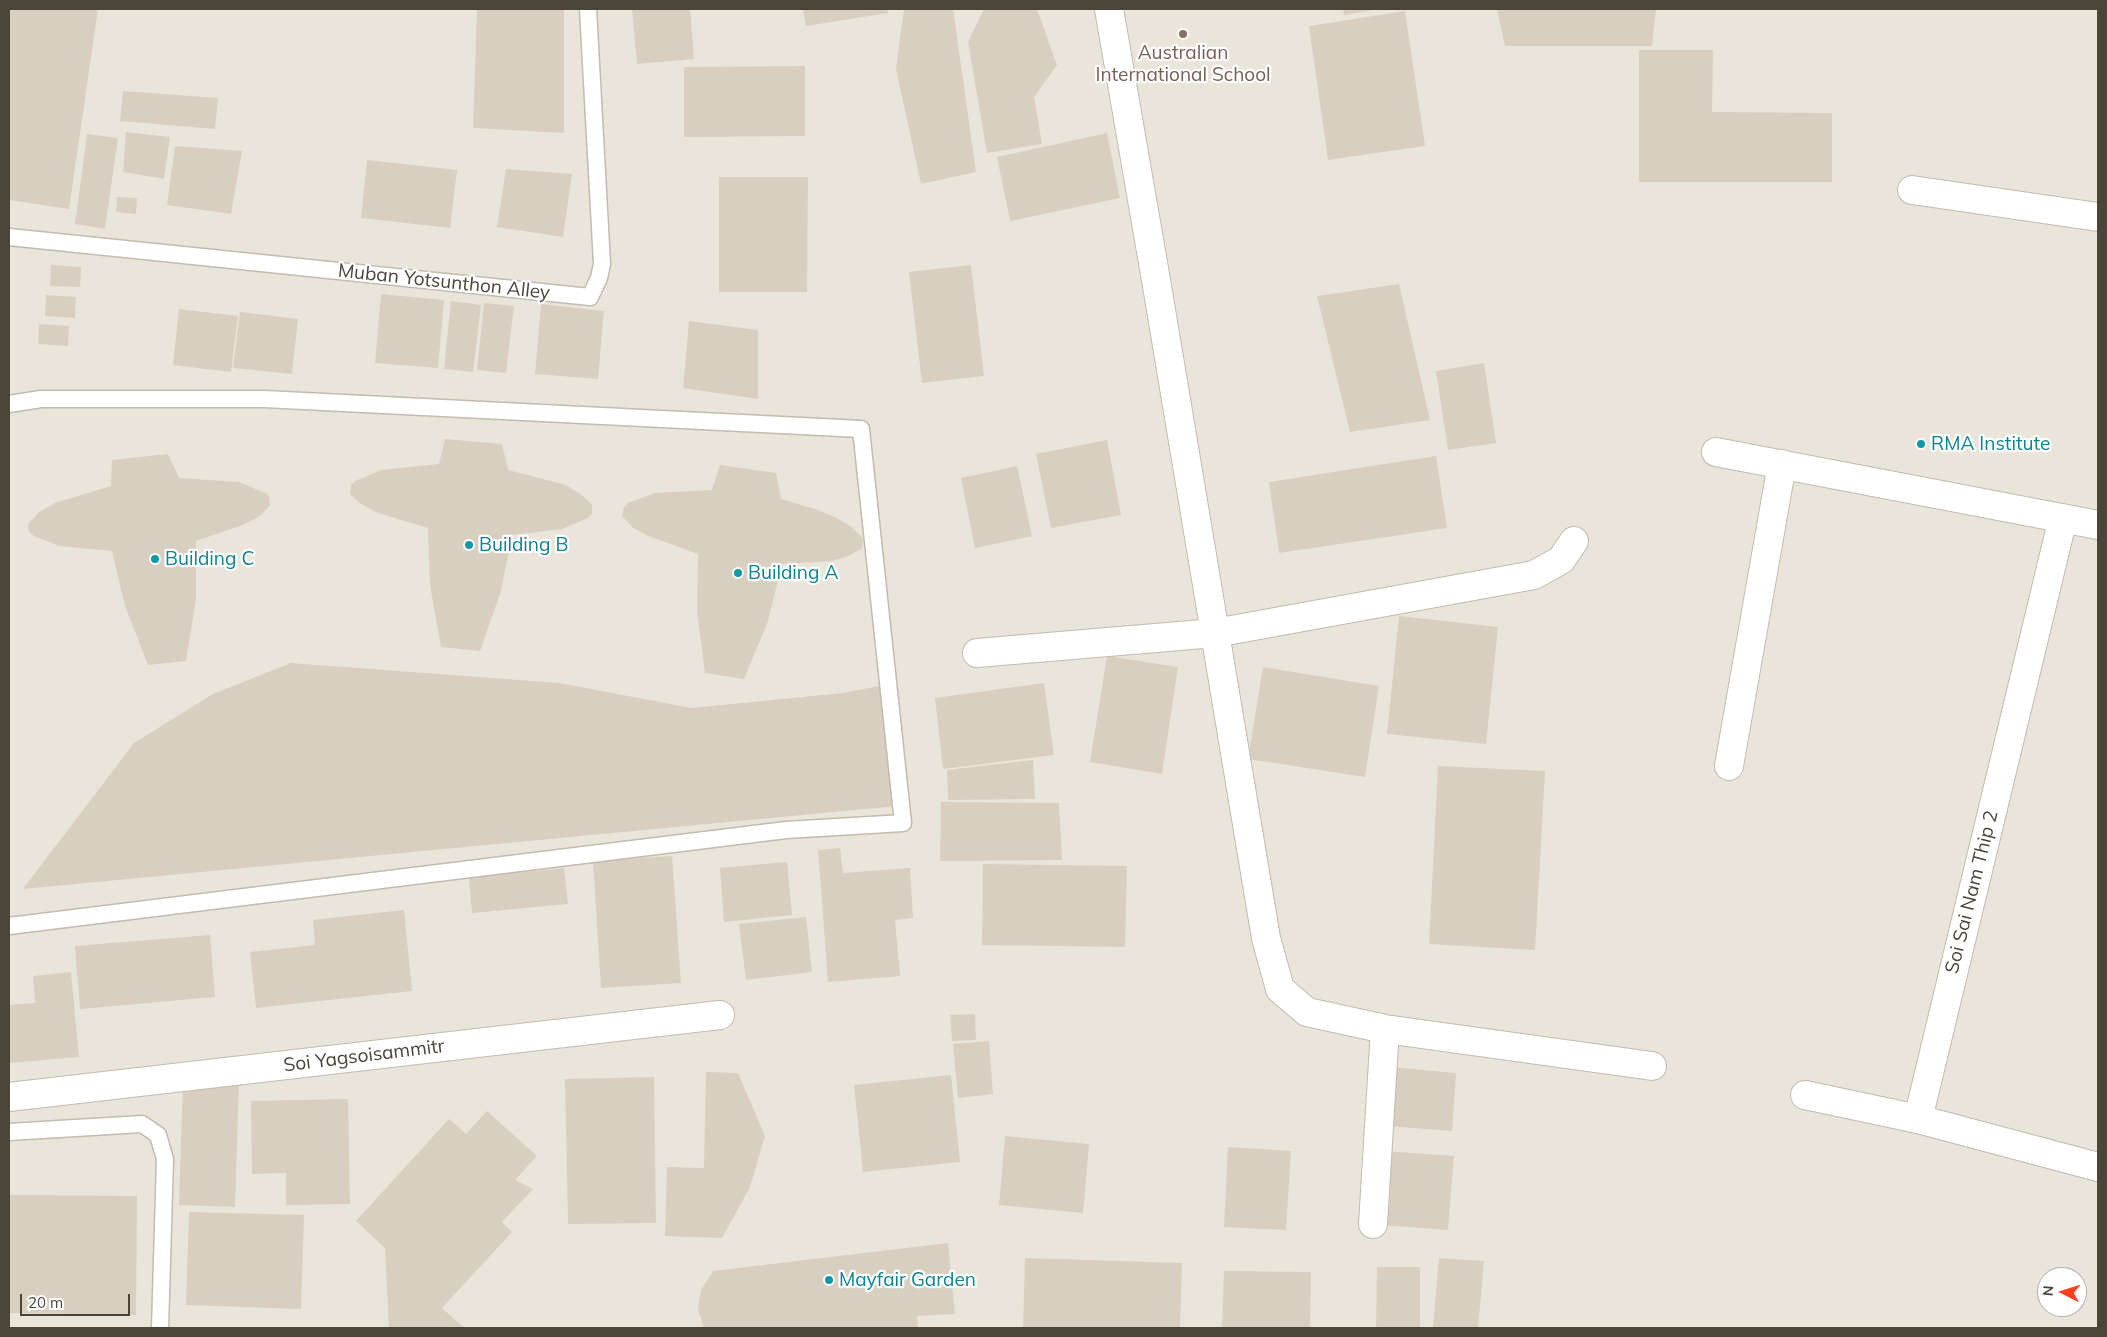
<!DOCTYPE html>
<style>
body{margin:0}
#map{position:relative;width:2107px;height:1337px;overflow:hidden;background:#f6f3ec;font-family:Mulish,sans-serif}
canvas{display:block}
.frame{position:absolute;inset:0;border:10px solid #4b4439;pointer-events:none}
.north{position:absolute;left:2037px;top:1267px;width:50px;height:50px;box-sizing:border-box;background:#fff;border:1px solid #b7b4b0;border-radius:50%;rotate:275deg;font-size:14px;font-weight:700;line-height:20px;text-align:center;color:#4b4439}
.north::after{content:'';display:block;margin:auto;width:18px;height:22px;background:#fc3f1d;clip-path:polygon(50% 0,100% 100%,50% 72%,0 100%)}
.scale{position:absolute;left:20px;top:1294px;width:110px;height:22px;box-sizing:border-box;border:2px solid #4b4439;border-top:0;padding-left:6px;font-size:15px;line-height:18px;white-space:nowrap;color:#4b4439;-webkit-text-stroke:4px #fff;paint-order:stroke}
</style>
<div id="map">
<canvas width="2107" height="1337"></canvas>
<div class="frame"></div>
<div class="north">N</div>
<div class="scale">20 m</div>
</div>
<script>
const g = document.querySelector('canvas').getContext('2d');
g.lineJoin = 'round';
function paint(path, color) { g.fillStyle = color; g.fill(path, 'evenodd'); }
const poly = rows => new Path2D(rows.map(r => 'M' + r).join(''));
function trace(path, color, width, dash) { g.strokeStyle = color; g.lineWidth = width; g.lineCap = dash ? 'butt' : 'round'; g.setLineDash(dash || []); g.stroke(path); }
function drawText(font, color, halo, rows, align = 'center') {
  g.font = font + ' Mulish,sans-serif'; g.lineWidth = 4.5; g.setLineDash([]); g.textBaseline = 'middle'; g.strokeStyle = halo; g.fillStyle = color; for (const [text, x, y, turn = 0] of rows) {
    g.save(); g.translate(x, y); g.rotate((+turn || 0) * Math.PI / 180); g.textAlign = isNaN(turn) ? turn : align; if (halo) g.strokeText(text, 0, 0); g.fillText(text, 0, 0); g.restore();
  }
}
const residential = poly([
 [9,9,2098,9,2098,1328,9,1328],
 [2047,1277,2077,1277,2077,1307,2047,1307]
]);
const building = poly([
 [9,9,98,9,69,209,9,200],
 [477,9,564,9,564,133,473,128],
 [632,9,690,9,694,59,637,64],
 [803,9,887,9,888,13,806,26],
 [904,9,953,9,976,172,921,184,896,69],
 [984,9,1037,9,1057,65,1034,97,1042,144,987,153,968,42],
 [1343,9,1374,9,1374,10,1344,15],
 [1497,9,1656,9,1652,46,1505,46],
 [1405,11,1425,146,1328,160,1309,26],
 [1639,50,1713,50,1712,112,1832,113,1832,182,1639,182],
 [805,66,805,136,684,137,684,67],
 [123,91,218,98,215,129,120,121],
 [126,132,170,137,164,179,123,172],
 [1107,133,1120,198,1010,221,997,157],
 [87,134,118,138,105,229,75,224],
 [175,146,242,151,231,214,167,205],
 [367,160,457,170,450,228,361,218],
 [506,169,572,174,563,237,497,227],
 [719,177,808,177,807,292,719,292],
 [117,197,137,198,136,214,116,212],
 [51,265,81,267,80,287,50,286],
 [971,265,984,376,922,383,909,272],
 [1399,284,1430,420,1350,432,1317,296],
 [381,294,444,300,438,368,375,363],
 [46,295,76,297,75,318,45,316],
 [451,301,481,305,473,372,444,369],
 [484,303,514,306,506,373,477,370],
 [541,304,604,311,598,379,535,374],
 [179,309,238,316,231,372,173,365],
 [240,312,298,319,292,374,233,368],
 [689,321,758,330,758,399,683,388],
 [39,324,69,326,68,346,38,344],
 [1484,363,1496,443,1448,450,1436,371],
 [445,439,502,444,508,470,566,485,582,495,592,505,592,514,588,518,562,529,512,535,501,591,480,651,441,647,430,585,428,528,378,513,361,504,350,494,351,485,355,481,381,470,439,464],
 [1107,440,1121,515,1051,528,1036,454],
 [168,454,179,478,239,482,265,493,269,496,270,505,260,516,243,525,196,541,196,599,186,661,148,665,125,606,112,551,59,546,34,536,29,532,28,524,39,512,55,503,111,486,112,460],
 [1436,456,1447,528,1279,553,1269,482],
 [720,465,776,473,781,499,815,509,837,518,853,528,863,539,862,548,849,556,832,561,782,564,768,621,744,679,705,673,697,611,698,554,648,536,632,527,622,516,624,507,628,503,654,493,712,490],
 [1017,466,1032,536,975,548,961,478],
 [1399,616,1498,627,1486,744,1387,734],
 [1107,656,1178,667,1162,774,1090,762],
 [291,663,559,683,692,708,843,693,884,685,897,806,23,889,134,743,213,694],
 [1263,667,1379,686,1365,777,1248,759],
 [1044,683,1054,755,943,769,935,698],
 [1033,760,1035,799,948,800,947,770],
 [1438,766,1545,771,1535,950,1429,944],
 [941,802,1059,803,1062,860,940,861],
 [840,848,843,873,910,868,913,918,895,920,900,976,828,982,818,850],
 [672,856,681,983,601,988,593,861],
 [787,862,792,915,724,922,720,868],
 [983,864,1127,866,1125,947,982,945],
 [564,868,568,904,472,913,469,878],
 [404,910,412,991,256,1008,250,952,315,945,313,920],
 [806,917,812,972,746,980,739,924],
 [210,935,215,997,80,1009,75,946],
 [71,972,79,1057,9,1063,9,1005,35,1003,33,976],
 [975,1014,976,1040,952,1041,950,1015],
 [989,1041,993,1094,958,1098,953,1044],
 [1391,1067,1456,1073,1452,1131,1387,1126],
 [706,1072,738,1073,765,1136,750,1187,722,1238,665,1236,667,1167,704,1168],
 [951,1075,960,1162,863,1172,854,1085],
 [654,1077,656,1223,568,1224,565,1079],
 [183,1081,239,1082,235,1207,179,1205],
 [348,1099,350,1204,286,1205,286,1173,252,1174,251,1101],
 [487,1111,537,1156,515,1180,533,1189,502,1222,512,1232,442,1308,464,1328,389,1328,385,1248,356,1221,449,1119,466,1134],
 [1005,1136,1089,1144,1083,1213,999,1205],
 [1228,1147,1291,1151,1286,1230,1224,1227],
 [1385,1151,1454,1156,1448,1230,1380,1225],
 [9,1195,137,1196,136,1315,9,1313],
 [189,1212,304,1215,301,1309,186,1305],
 [948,1243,955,1314,917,1316,918,1328,704,1328,698,1309,701,1290,713,1271],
 [1025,1258,1182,1263,1180,1328,1023,1328],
 [1439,1258,1484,1261,1478,1328,1433,1328],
 [1377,1267,1420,1267,1420,1328,1376,1328],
 [1224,1271,1311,1272,1310,1328,1222,1327]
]);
const service = poly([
 [9,237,590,297,599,278,602,264,588,9],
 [9,404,41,399,264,399,861,429,903,823,786,830,9,926],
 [9,1132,142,1124,158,1135,165,1159,160,1328]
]);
const minor = poly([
 [1109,9,1156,280,1266,938,1280,989,1307,1012,1385,1029,1652,1066],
 [1912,190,2098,217],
 [1716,452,2098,525],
 [2063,518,1918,1119,2098,1167],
 [977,653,1215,633,1534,575,1561,560,1574,541],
 [1729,766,1782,464],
 [1805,1095,1918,1119],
 [9,1097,720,1015],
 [1373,1224,1385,1029]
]);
const markers = [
 [1183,34,5,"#8d6e63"],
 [1921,444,5,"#0f9aa8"],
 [469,545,5,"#0f9aa8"],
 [155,559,5,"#0f9aa8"],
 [738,573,5,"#0f9aa8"],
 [829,1280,5,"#0f9aa8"]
];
const educationNames = [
 ["Australian",1183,53],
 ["International School",1183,75]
];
const streetNames = [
 ["Muban Yotsunthon Alley",444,282,6],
 ["Soi Sai Nam Thip 2",1972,892,-76],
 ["Soi Yagsoisammitr",364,1056,-7]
];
const cultureNames = [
 ["RMA Institute",1931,444],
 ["Building B",479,545],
 ["Building C",165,559],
 ["Building A",748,573],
 ["Mayfair Garden",839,1280]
];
paint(residential, '#eae5da');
paint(building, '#d8cfc1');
trace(service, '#c2bbae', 19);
trace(minor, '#c2bbae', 30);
trace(service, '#fff', 16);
trace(minor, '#fff', 28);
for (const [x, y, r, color] of markers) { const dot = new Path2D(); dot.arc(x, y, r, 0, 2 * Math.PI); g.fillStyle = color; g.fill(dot); trace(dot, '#fff', 2); }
drawText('19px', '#785e54', '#fff', educationNames);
drawText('19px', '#4b4439', '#fff', streetNames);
drawText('19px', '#0d838f', '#fff', cultureNames, 'left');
</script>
